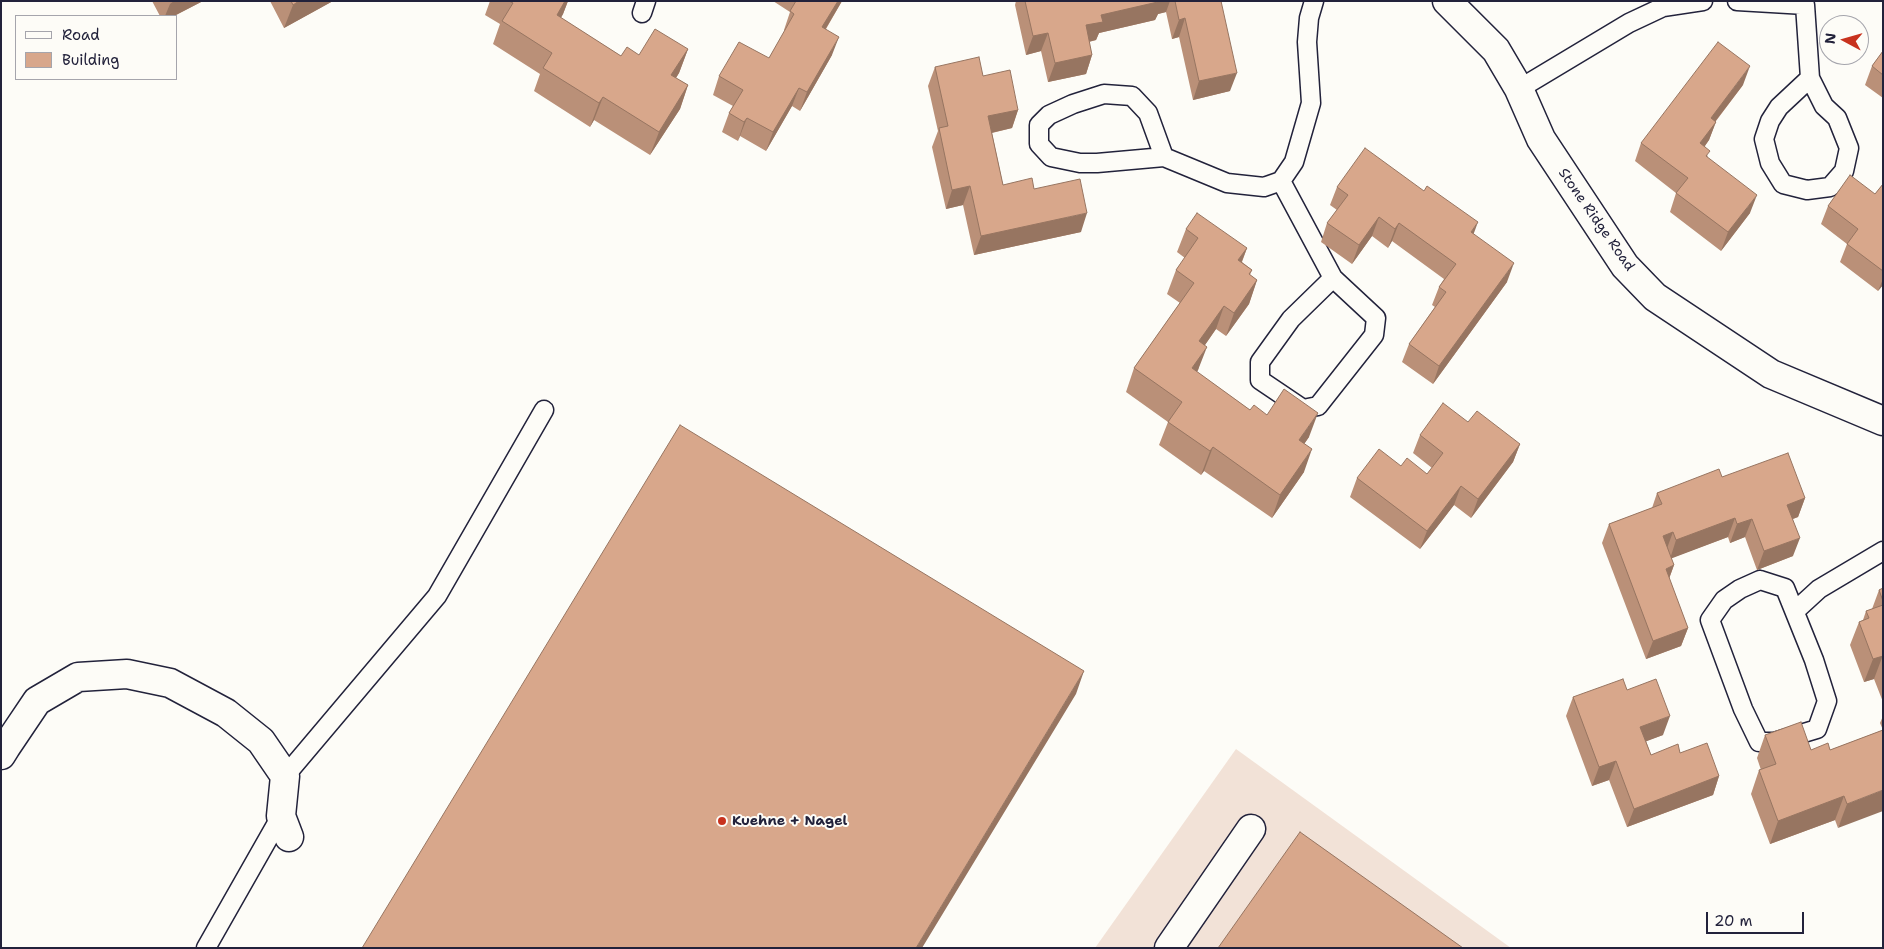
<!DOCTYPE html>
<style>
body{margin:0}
#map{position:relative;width:1884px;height:949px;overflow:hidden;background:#fdfcf7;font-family:"Shantell Sans",sans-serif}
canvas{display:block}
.frame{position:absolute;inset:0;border:2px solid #22223b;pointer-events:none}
.legend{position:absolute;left:15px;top:15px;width:162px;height:65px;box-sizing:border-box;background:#fdfcf7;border:1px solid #a5a5ac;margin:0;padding:6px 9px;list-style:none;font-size:15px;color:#22223b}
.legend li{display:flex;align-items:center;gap:10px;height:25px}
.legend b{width:25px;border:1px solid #a5a5ac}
.north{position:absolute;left:1819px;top:15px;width:50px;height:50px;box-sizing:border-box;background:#fdfcf7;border:1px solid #a5a5ac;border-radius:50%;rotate:276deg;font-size:14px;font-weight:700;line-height:20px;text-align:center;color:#22223b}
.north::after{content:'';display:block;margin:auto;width:18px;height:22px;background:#c8321e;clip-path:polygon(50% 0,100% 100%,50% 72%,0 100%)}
.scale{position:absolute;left:1706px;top:912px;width:98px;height:22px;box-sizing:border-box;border:2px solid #22223b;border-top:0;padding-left:6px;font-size:15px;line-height:18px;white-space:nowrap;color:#22223b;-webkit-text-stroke:4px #fdfcf7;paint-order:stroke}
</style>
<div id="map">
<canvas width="1884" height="949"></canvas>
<div class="frame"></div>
<ul class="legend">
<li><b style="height:6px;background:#fdfcf7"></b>Road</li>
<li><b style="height:14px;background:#d8a78b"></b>Building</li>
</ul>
<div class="north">N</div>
<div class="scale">20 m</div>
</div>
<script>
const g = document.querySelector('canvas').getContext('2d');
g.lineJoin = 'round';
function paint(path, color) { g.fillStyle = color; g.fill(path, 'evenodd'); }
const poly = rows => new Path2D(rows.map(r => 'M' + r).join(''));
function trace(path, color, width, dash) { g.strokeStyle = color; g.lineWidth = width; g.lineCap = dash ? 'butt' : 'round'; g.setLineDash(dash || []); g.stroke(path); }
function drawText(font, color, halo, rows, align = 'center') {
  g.font = font + ' "Shantell Sans",sans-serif'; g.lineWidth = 4; g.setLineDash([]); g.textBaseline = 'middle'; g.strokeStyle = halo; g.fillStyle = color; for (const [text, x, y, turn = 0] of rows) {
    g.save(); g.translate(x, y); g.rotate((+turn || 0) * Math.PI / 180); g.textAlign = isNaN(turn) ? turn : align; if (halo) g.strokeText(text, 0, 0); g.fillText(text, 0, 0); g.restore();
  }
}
const built = poly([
 [1236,749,1511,948,1095,948]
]);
const service = poly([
 [1314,1,1309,18,1307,42,1311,103,1294,162,1281,181,1333,278,1376,318,1374,335,1318,406,1303,409,1260,380,1260,362,1291,319,1333,278],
 [1737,1,1805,5,1810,78,1824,106,1837,118,1849,148,1844,171,1830,187,1807,190,1783,184,1770,163,1764,139,1770,121,1779,107,1810,78],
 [642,13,646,1],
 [1519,89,1629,23,1663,7,1703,1],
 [1164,157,1148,113,1132,96,1104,94,1073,104,1049,115,1039,125,1039,144,1051,157,1080,163,1097,163,1164,157,1227,183,1264,187,1281,181],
 [1760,580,1785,588,1814,660,1827,701,1817,729,1774,742,1759,742,1743,709,1710,620,1724,600,1740,589,1760,580],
 [1795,611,1819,589,1883,551],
 [285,776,437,596,544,410],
 [206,948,281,816]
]);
const minor = poly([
 [1447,1,1496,50,1519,89,1541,139,1625,266,1655,297,1771,374,1883,421],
 [1,755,6,747,37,701,78,677,127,674,170,683,226,713,261,741,285,776,281,816,289,837],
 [1169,948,1251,829]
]);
const wall = poly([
 [152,1,203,1,174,16,160,16],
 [270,1,333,1,284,28],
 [490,1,568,1,563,14,561,18,621,56,639,55,688,49,679,73,676,78,688,85,680,109,650,155,594,120,590,127,534,91,540,74,493,44,500,24,485,15],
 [773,1,842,1,826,29,832,55,800,111,792,106,766,151,740,136,738,141,722,132,729,113,733,106,713,95,719,76,769,58,785,31,784,30,790,12],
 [1016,1,1221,1,1230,91,1193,100,1179,37,1172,39,1166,12,1158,14,1155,20,1099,33,1096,40,1089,42,1092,55,1086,74,1048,82,1041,51,1026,55,1015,5],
 [1883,51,1883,98,1865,85,1872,66],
 [935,67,983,76,1018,110,1012,128,992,133,1003,185,1034,189,1081,232,974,255,963,205,946,209,932,147,938,131,928,86],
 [1743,85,1716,121,1709,140,1705,146,1708,158,1750,213,1721,251,1670,212,1676,193,1635,161,1641,143],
 [1883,184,1883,285,1878,291,1840,262,1847,244,1821,224,1828,206,1875,194],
 [1337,187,1474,234,1507,282,1433,384,1402,362,1409,344,1435,307,1432,305,1439,287,1444,279,1392,241,1388,248,1372,236,1352,264,1321,242,1327,223,1337,210,1330,205],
 [1186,229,1247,248,1242,262,1252,270,1250,275,1257,280,1249,304,1226,336,1216,329,1205,345,1198,370,1197,372,1250,410,1267,415,1309,437,1304,444,1304,472,1272,518,1204,471,1201,475,1159,445,1168,422,1126,392,1134,368,1180,303,1167,294,1176,270,1185,258,1177,252],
 [1468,422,1520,444,1513,462,1471,518,1454,505,1420,549,1350,497,1357,478,1401,466,1427,474,1432,468,1413,453,1420,435],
 [1722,477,1805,498,1798,517,1793,519,1793,556,1757,570,1745,537,1730,543,1728,537,1671,558,1674,565,1669,579,1688,628,1681,646,1646,659,1602,543,1609,524,1652,508,1657,493],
 [1883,588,1883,702,1874,679,1864,682,1850,645,1859,622,1863,620,1866,611,1872,609,1879,590],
 [1627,690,1663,735,1646,741,1651,755,1680,753,1719,776,1713,795,1627,827,1609,780,1592,786,1566,716,1573,697],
 [1883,716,1883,730,1880,723],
 [1883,730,1838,828,1835,820,1770,844,1751,794,1759,770,1761,770,1757,758,1765,735,1811,750,1830,750]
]);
const shadedWall = poly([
 [174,1,203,1,174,16,165,16,170,4],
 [299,1,333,1,284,28,293,5],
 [565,1,568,1,563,14,548,38,557,15],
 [838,1,842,1,816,45,822,27],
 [1159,1,1170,1,1166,12,1158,14,1155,20,1099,33,1096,40,1079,44,1086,25,1101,15],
 [1185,18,1179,37,1172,39,1179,20],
 [1048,33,1041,51,1026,55,1033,36],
 [839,37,832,55,800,111,807,92],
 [688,49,679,73,663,98,671,75],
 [1092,55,1086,74,1048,82,1055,63],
 [1750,66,1743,85,1704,136,1711,118],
 [1237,73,1230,91,1193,100,1199,81],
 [688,85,680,109,650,155,659,132],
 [799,88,792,106,766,151,773,132],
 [603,97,594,120,590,127,599,103],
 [1018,110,1012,128,982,135,988,116],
 [747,118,740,136,738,141,744,122],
 [1716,122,1709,140,1693,162,1700,143],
 [970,186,963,205,946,209,952,190],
 [1757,195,1750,213,1721,251,1728,232],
 [1087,213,1081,232,974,255,981,236],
 [1379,217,1372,236,1352,264,1359,245],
 [1478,222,1471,241,1471,232],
 [1399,223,1392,241,1388,248,1395,229],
 [1247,248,1238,271,1238,260],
 [1514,263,1507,282,1433,384,1439,366],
 [1883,279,1883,285,1878,291],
 [1257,280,1249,304,1226,336,1234,313],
 [1224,306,1216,329,1191,365,1199,341],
 [1207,347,1198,370,1183,392,1192,368],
 [1318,413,1309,437,1291,463,1299,440],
 [1520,444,1513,462,1471,518,1478,499],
 [1213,447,1204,471,1201,475,1210,451],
 [1312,449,1304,472,1272,518,1280,495],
 [1461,486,1454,505,1420,549,1427,531],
 [1805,498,1798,517,1781,523,1787,505],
 [1735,518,1728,537,1670,559,1676,540],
 [1752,519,1745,537,1730,543,1737,524],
 [1673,532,1666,551,1663,536],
 [1800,538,1793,556,1757,570,1764,551],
 [1674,565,1667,584,1666,569],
 [1688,628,1681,646,1646,659,1653,641],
 [1883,655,1874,679,1864,682,1873,659],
 [1084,671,1076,694,922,948,916,948],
 [1670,716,1663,735,1634,746,1640,727],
 [1616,761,1609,780,1592,786,1599,767],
 [1719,776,1713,795,1627,827,1634,809],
 [1883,790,1883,811,1838,828,1847,804],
 [1844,796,1835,820,1770,844,1778,821]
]);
const building = poly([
 [291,1,299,1,293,5,291,1],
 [509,1,565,1,557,15,621,56,627,47,639,55,655,29,688,49,671,75,688,85,659,132,603,97,599,103,543,68,552,53,502,21,513,3,509,1],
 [796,1,838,1,822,27,839,37,807,92,799,88,773,132,747,118,744,122,729,113,743,90,719,76,739,42,769,58,794,14,790,11,796,1],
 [1025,1,1162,1,1101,15,1103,22,1086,25,1092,55,1055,63,1048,33,1033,36,1025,1],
 [1175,1,1221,1,1237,73,1199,81,1185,18,1179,20,1175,1],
 [1718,42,1750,66,1711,118,1716,122,1700,143,1710,151,1706,156,1757,195,1728,232,1676,193,1688,178,1641,143,1718,42],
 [1883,51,1883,75,1872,66,1883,51],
 [979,57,983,76,1010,70,1018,110,988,116,1003,185,1032,178,1034,189,1080,179,1087,213,981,236,970,186,952,190,939,128,948,126,935,67,979,57],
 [1365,148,1424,191,1427,186,1478,222,1471,232,1514,263,1439,366,1409,344,1446,292,1439,287,1456,264,1399,223,1395,229,1379,217,1359,245,1327,223,1348,195,1337,187,1365,148],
 [1850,175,1875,194,1883,184,1883,271,1847,244,1858,229,1828,206,1850,175],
 [1197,213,1247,248,1238,260,1252,270,1249,274,1257,280,1234,313,1224,306,1199,341,1207,347,1192,368,1250,410,1254,405,1267,415,1284,389,1318,413,1299,440,1312,449,1280,495,1213,447,1210,451,1168,422,1182,402,1134,368,1194,283,1176,270,1198,238,1186,229,1197,213],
 [1443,403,1468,422,1477,411,1520,444,1478,499,1461,486,1427,531,1357,478,1379,449,1401,466,1407,458,1427,474,1443,453,1420,435,1443,403],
 [680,425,1084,671,916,948,362,948,680,425],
 [1788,453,1805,498,1787,505,1800,538,1764,551,1752,519,1737,524,1735,518,1676,540,1673,532,1663,536,1674,565,1666,569,1688,628,1653,641,1609,524,1662,504,1657,493,1719,469,1722,477,1788,453],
 [1883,588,1883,601,1879,590,1883,588],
 [1883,605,1883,656,1873,659,1859,622,1869,618,1866,611,1883,605],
 [1623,679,1627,690,1656,679,1670,716,1640,727,1651,755,1678,744,1680,753,1707,743,1719,776,1634,809,1616,761,1599,767,1573,697,1623,679],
 [1801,722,1811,750,1828,743,1830,750,1883,730,1883,790,1847,804,1844,796,1778,821,1759,770,1776,764,1765,735,1801,722],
 [1300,832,1463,948,1218,948,1300,832]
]);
const markers = [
 [722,821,5,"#c8321e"]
];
const streetNames = [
 ["Stone Ridge Road",1596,220,55]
];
const poiNames = [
 ["Kuehne + Nagel",732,821]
];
paint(built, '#f2e2d7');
trace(service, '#22223b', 21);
trace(minor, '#22223b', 31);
trace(service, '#fdfcf7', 18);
trace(minor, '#fdfcf7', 28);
paint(wall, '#ba9078');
paint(shadedWall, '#977561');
paint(building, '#d8a78b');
trace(building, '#977561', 1);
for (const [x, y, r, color] of markers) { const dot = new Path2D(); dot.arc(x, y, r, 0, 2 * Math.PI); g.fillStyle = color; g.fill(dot); trace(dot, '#fdfcf7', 2); }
drawText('14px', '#22223b', '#fdfcf7', streetNames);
drawText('bold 14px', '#22223b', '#fdfcf7', poiNames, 'left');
</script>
